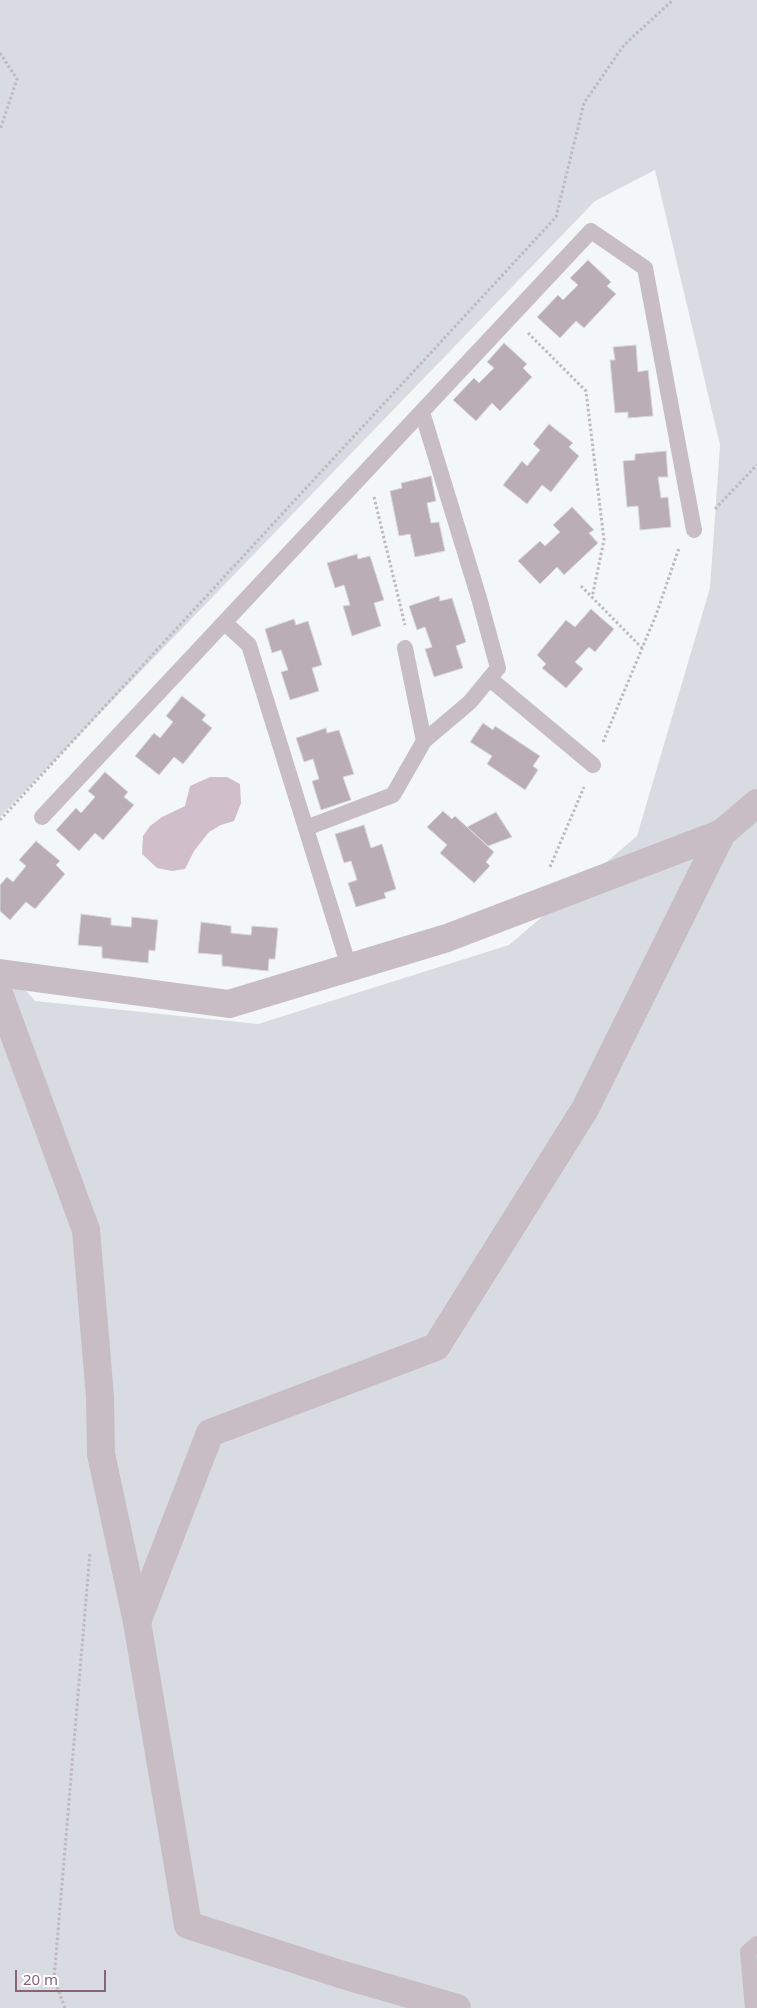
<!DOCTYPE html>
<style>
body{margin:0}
#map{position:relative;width:757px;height:2008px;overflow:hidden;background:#f4f7f7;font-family:"Noto Sans",sans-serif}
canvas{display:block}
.scale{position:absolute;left:15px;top:1970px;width:91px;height:22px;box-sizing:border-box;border:2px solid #876476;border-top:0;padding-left:6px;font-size:15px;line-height:18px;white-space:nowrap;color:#876476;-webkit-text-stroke:4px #fff;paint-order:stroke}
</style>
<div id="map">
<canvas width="757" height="2008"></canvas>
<div class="scale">20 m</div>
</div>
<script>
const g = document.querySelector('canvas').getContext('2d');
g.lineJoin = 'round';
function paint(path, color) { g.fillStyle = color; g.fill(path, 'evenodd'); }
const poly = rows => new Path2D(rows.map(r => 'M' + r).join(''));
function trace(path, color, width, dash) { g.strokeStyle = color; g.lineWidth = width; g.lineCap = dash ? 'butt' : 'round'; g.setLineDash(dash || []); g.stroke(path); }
const green = poly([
 [0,0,757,0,757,2008,0,2008,0,961,35,1001,258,1024,509,945,637,836,710,588,720,445,655,170,595,201,0,817]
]);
const water = poly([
 [210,777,227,777,240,784,241,803,234,821,221,825,209,832,194,851,185,869,172,871,157,868,142,854,143,836,150,826,162,817,185,806,190,786]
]);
const building = poly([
 [588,260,611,282,607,286,616,294,584,328,576,321,560,338,537,317,558,295,563,300,578,285,570,278,588,260],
 [504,343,527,364,523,368,532,377,500,411,492,403,476,421,453,400,474,378,479,383,494,368,487,362,504,343],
 [636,345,638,372,648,370,653,416,628,418,628,412,615,413,610,360,615,360,613,347,636,345],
 [549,424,573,443,569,447,579,456,551,492,542,485,527,504,503,485,522,461,527,466,540,450,533,444,549,424],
 [666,451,668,477,658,477,661,498,668,497,671,527,640,530,638,506,627,507,623,461,635,460,635,454,666,451],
 [431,476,436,501,427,503,431,523,439,522,445,551,415,557,410,534,399,536,390,491,402,488,401,483,431,476],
 [572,507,594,530,589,533,598,543,564,575,557,567,540,584,518,561,540,541,545,546,560,532,553,525,572,507],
 [357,554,358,559,370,556,384,600,374,603,381,626,352,636,343,606,350,605,344,585,335,588,327,563,357,554],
 [439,596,440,601,452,598,466,642,456,646,463,668,434,677,425,649,432,647,425,627,417,630,409,606,439,596],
 [591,609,614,629,595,652,589,647,575,662,583,669,566,688,542,668,546,664,537,655,566,620,575,627,591,609],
 [294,619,296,625,308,621,322,665,312,668,319,691,290,700,281,672,288,670,281,650,272,653,265,629,294,619],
 [182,696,206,715,202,720,212,728,183,764,174,757,159,775,135,756,154,733,160,738,173,722,166,716,182,696],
 [483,723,493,730,495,726,540,756,533,766,538,770,525,790,487,764,492,756,470,742,483,723],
 [326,728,327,733,339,730,354,774,343,777,351,800,321,810,312,781,319,779,313,759,304,762,296,738,326,728],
 [105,772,128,792,124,797,134,805,103,840,95,833,79,851,56,830,76,808,81,813,95,797,88,791,105,772],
 [443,811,452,819,455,816,494,852,486,862,490,866,474,883,440,853,447,845,427,827,443,811],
 [496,812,512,837,488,846,467,827,496,812],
 [364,825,371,848,382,844,396,889,384,893,386,898,356,907,348,883,357,880,351,861,344,863,335,834,364,825],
 [36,841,60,861,56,865,65,874,35,909,26,902,10,920,0,911,0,885,7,877,13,882,26,866,19,860,36,841],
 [81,914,111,918,111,925,131,927,132,917,158,920,155,951,149,950,148,963,102,958,102,947,78,945,81,914],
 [201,922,231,926,231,933,251,935,252,926,278,928,275,959,269,959,268,971,222,966,222,955,198,953,201,922]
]);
const path = poly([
 [0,53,17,79,0,130],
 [528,333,586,391,604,540,592,598],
 [374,497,405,625],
 [715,509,757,465],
 [581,586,642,648],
 [603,742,656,615,679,548],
 [0,820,556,217,584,103,624,45,673,0],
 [550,867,584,787],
 [65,2008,54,1979,90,1552]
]);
const service = poly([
 [225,623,249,645,349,967],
 [405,648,424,741],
 [490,679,593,765],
 [42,817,591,231,645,268,694,530],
 [306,828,393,795,424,741,470,702,498,668,479,598,422,412],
 [753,2008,748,1952,757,1944]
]);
const minor = poly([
 [0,973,229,1004,447,938,722,833],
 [137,1622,210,1433,436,1347,585,1109,722,833,757,803]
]);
const tertiary = poly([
 [0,996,86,1230,100,1397,101,1454,137,1622,188,1925,340,1974,457,2008]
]);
paint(green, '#d8dbe2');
paint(water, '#d0bfcb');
paint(building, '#bbadb5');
trace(building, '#d6d9d9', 1);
trace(path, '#bfb8bc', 3, [2.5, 2.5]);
trace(service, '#c7bdc2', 16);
trace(minor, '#c7bdc2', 28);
trace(tertiary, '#c7bdc2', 28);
</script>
